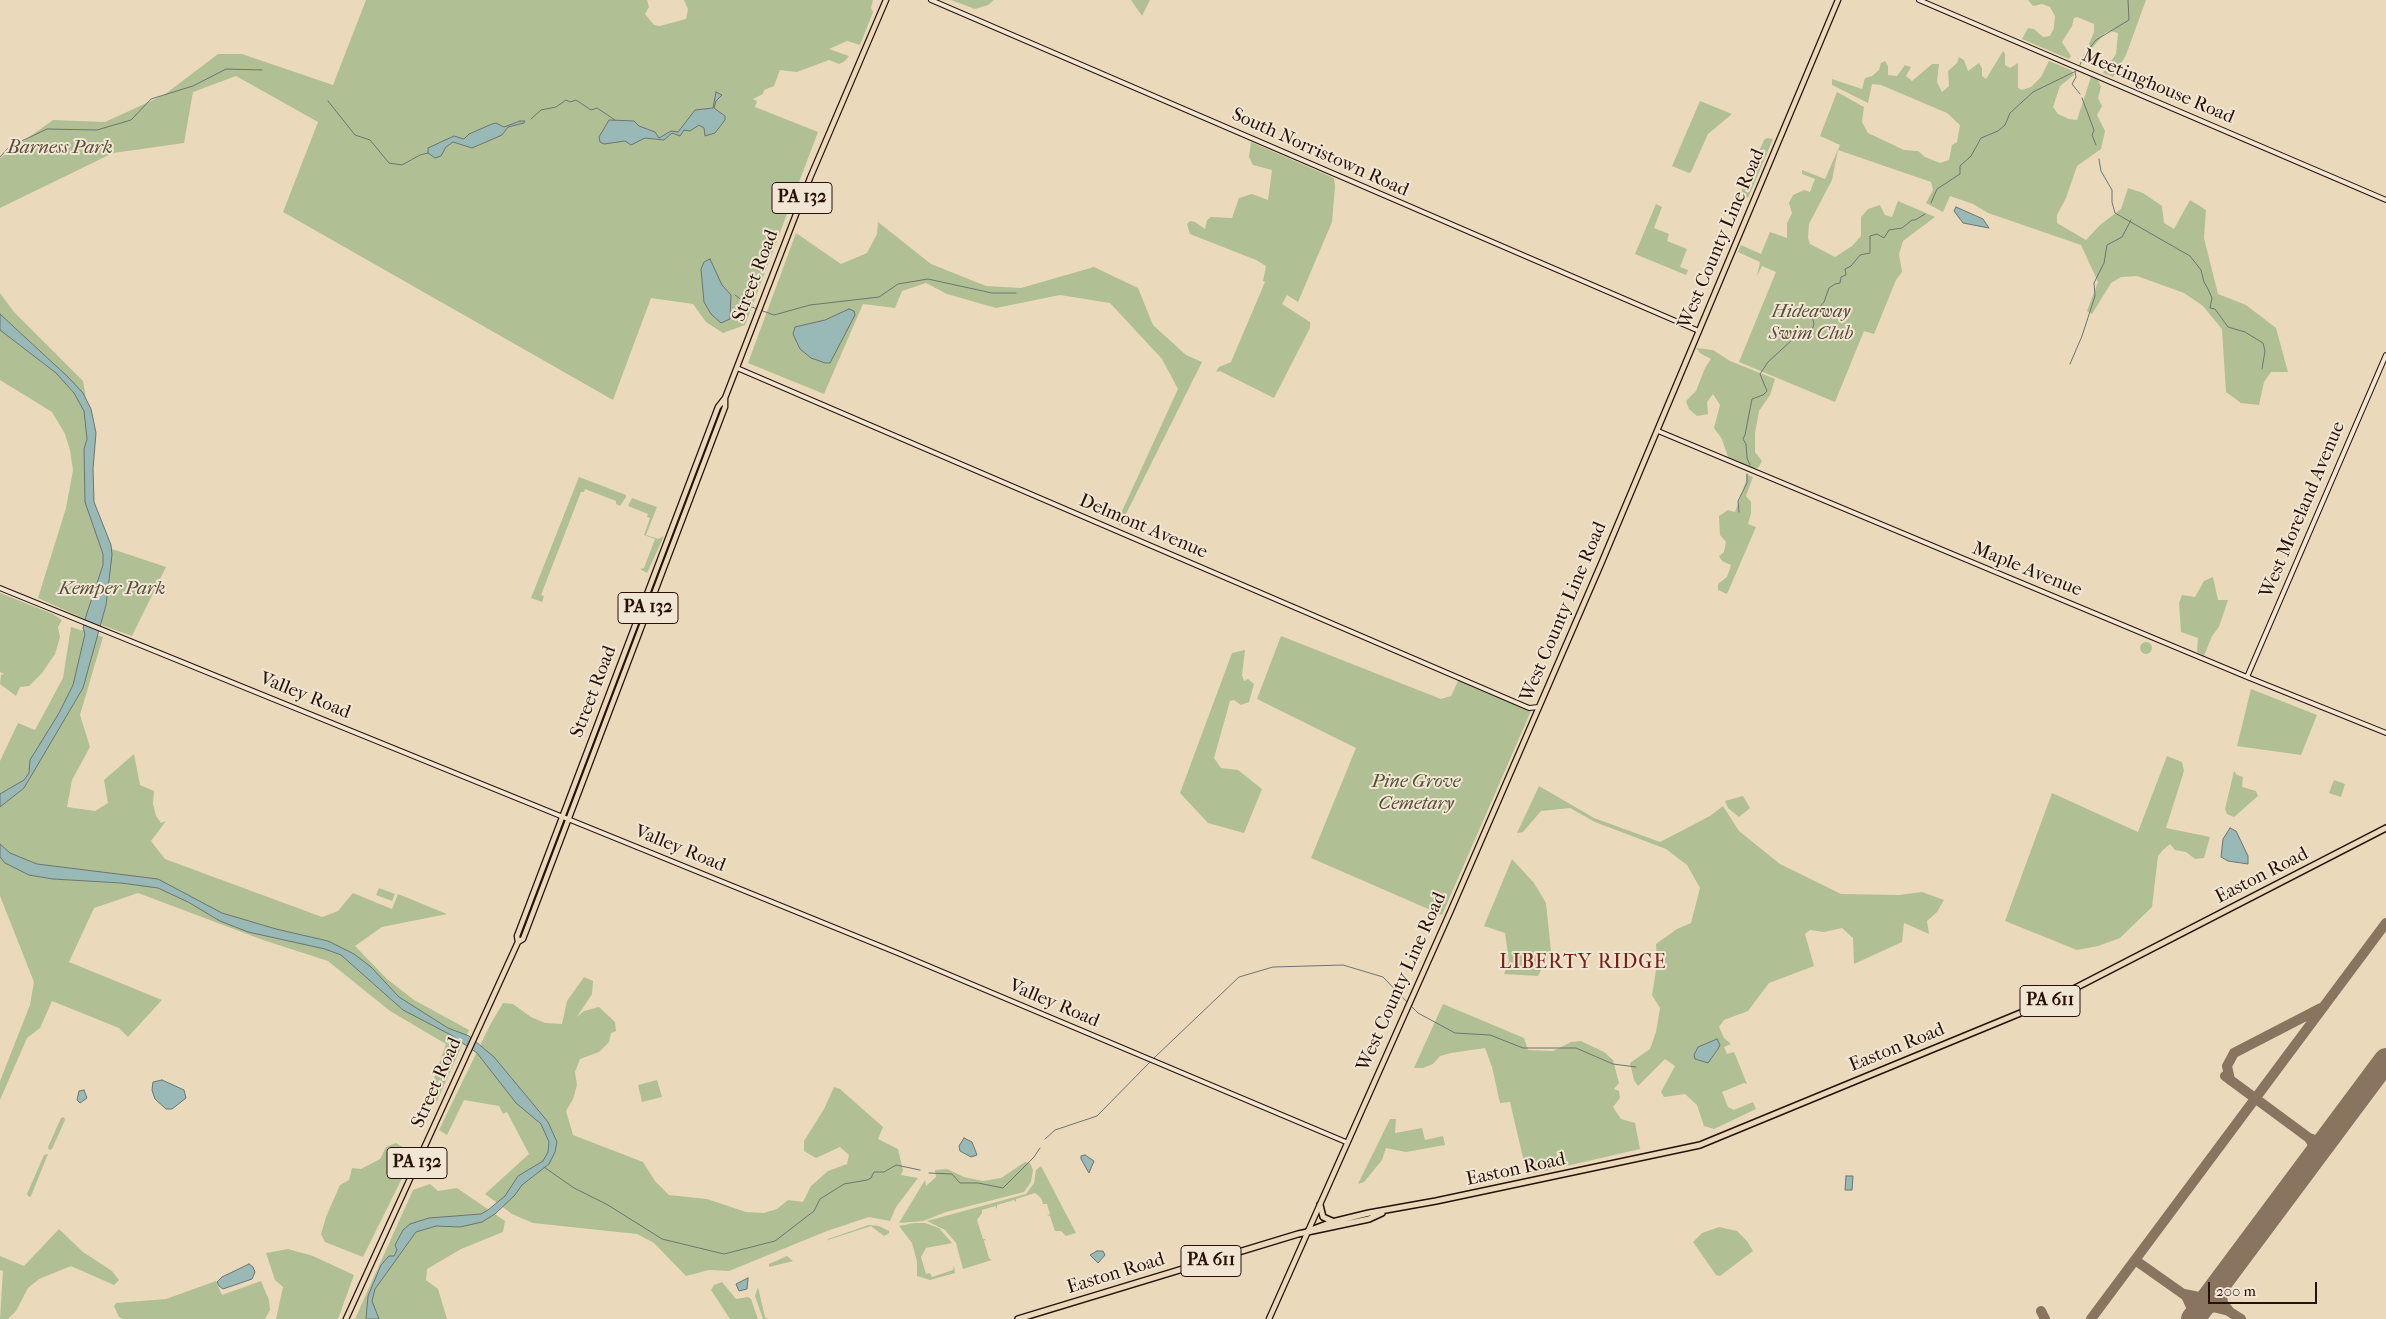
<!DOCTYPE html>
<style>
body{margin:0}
#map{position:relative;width:2386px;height:1319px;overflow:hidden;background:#ead9bb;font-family:"IM FELL French Canon",serif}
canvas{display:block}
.scale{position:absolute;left:2208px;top:1282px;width:109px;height:22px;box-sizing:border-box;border:2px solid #281006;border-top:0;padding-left:6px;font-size:15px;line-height:18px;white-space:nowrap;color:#281006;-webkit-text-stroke:4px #f1e6d3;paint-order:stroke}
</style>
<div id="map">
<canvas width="2386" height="1319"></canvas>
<div class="scale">200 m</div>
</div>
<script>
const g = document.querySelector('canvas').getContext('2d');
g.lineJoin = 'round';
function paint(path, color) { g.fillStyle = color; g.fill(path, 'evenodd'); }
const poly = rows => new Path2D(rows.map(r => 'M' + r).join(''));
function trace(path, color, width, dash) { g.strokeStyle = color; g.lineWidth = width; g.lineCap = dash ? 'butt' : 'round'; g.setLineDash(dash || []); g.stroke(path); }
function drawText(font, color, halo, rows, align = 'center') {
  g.font = font + ' "IM FELL French Canon",serif'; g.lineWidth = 4; g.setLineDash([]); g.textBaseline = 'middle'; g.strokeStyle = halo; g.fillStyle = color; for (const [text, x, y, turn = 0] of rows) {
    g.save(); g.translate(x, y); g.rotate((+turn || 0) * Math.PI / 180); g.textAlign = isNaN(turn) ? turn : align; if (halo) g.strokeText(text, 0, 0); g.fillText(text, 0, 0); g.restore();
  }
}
const green = poly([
 [366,0,647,0,649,7,645,14,654,25,660,26,686,19,688,9,684,0,873,0,871,8,873,12,860,45,847,41,829,49,849,56,845,61,839,64,829,60,797,72,780,70,774,86,764,90,763,94,753,99,757,101,755,107,818,132,745,325,723,333,706,322,693,304,651,298,613,400,283,212,318,122,236,76,193,92,184,143,113,153,0,208,0,158,53,120,105,122,164,95,218,54,242,54,333,85],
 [951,0,994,0,988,5,975,9],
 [1131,0,1150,0,1142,16],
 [2028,0,2146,0,2126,55,2113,77,2103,73,2116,54,2118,33,2110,31,2105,33,2092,48,2089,44,2094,32,2094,24,2077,17,2074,18,2072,26,2062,42,2071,56,2069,59,2022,39,2028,28,2034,29,2043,37,2050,36,2054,28,2055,16,2050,7,2042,4,2033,6],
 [2003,51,2005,54,2005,65,2010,68,2018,63,2018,88,2022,90,2031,87,2041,77,2049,61,2071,70,2074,75,2060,86,2053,107,2058,114,2069,119,2077,120,2091,77,2098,80,2101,87,2098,98,2102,106,2097,115,2105,131,2101,149,2077,166,2066,198,2057,215,2057,223,2086,240,2100,225,2121,209,2128,188,2143,193,2162,206,2164,223,2174,229,2190,200,2206,210,2204,238,2218,294,2246,305,2276,328,2288,372,2271,372,2264,382,2259,405,2241,403,2226,392,2222,329,2203,306,2184,293,2137,276,2121,277,2111,283,2092,314,2087,311,2098,282,2081,245,1988,213,1973,204,1950,196,1943,212,1926,203,1933,190,1931,182,1838,150,1832,180,1809,224,1808,238,1810,244,1835,257,1852,246,1861,236,1861,217,1868,209,1880,205,1885,215,1892,217,1898,201,1935,217,1903,241,1899,254,1902,272,1896,280,1874,334,1864,331,1835,402,1739,362,1776,272,1762,266,1757,276,1760,262,1738,252,1741,245,1761,254,1770,232,1787,238,1787,223,1792,213,1789,203,1793,195,1804,190,1810,192,1815,179,1802,174,1802,170,1825,179,1840,145,1820,136,1837,92,1864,107,1862,122,1868,133,1904,150,1918,151,1925,157,1940,163,1949,160,1952,145,1957,142,1960,125,1947,113,1881,85,1872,84,1868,103,1832,85,1832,79,1862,89,1865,78,1872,76,1879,70,1881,63,1885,61,1888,66,1888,75,1897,76,1905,65,1911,67,1906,76,1912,81,1932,64,1939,64,1937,82,1942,92,1949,86,1948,71,1957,63,1959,57,1964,60,1968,71,1979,63,1982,68,1982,76,1986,79],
 [1700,101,1732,114,1708,134,1691,172,1689,173,1672,166],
 [1767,138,1773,139,1748,198,1742,195,1741,192,1764,140],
 [1251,142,1334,178,1335,187,1332,222,1298,302,1287,295,1282,304,1310,322,1310,328,1274,398,1220,371,1216,372,1219,367,1231,362,1265,282,1263,281,1266,266,1256,260,1190,234,1187,224,1190,221,1195,222,1205,229,1207,220,1211,217,1232,218,1239,198,1252,194,1268,200,1272,170,1253,165,1249,157],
 [1656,204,1662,207,1654,228,1669,234,1667,241,1687,249,1680,267,1688,270,1686,275,1635,254],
 [878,222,931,264,986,286,1021,288,1094,267,1138,288,1153,325,1186,355,1202,362,1120,526,1117,522,1178,389,1162,359,1110,303,1060,295,996,308,947,294,926,283,902,291,895,308,863,304,824,394,748,363,796,233,841,264,867,253,877,234],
 [0,293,14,312,83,381,91,429,92,506,109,548,166,567,132,636,82,618,38,598,66,508,73,470,70,450,65,434,52,412,0,380],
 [1696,348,1713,350,1730,361,1775,379,1770,395,1759,411,1755,433,1755,452,1762,461,1758,468,1752,468,1728,457,1722,439,1714,428,1720,405,1713,394,1707,402,1708,414,1697,416,1689,409,1686,401,1696,391,1705,368,1711,359,1700,353],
 [1746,474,1753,477,1746,496,1751,502,1751,513,1748,524,1756,527,1727,594,1718,590,1718,584,1727,577,1731,565,1722,561,1719,556,1724,552,1726,542,1720,535,1719,516,1728,510,1735,512,1746,481],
 [579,477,626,495,626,497,620,506,616,504,616,501,585,489,584,492,581,492,541,595,544,596,542,602,531,598],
 [632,498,657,507,646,535,658,539,664,536,647,573,640,569,644,568,655,539,644,535,650,518,647,517,648,514,628,506],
 [2213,577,2218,600,2228,600,2219,627,2212,636,2204,656,2197,652,2198,638,2181,632,2179,603,2182,595,2195,597,2204,581],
 [0,593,53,614,62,620,58,627,60,637,55,654,42,673,29,686,20,687,16,696,0,684,1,675,4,674,0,672],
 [71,627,103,637,80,715,90,747,72,780,67,807,95,811,108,803,104,780,134,754,140,785,154,791,153,804,156,816,161,823,166,821,151,841,165,859,322,917,338,911,353,893,392,909,398,894,447,914,382,927,355,946,387,979,414,1000,469,1030,436,1103,428,1096,446,1044,390,1011,328,961,263,940,138,893,94,908,69,962,162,1000,128,1037,119,1028,52,1001,40,1028,27,1038,0,1100,0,1081,30,1005,34,982,0,896,0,761,18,723,35,730,63,678],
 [1281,636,1441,699,1451,696,1459,679,1531,711,1442,915,1311,858,1356,748,1257,699],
 '2140 648a6 6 0 1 1 12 0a6 6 0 1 1-12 0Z',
 [1245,650,1242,675,1244,681,1248,679,1254,684,1249,702,1241,705,1234,700,1230,701,1214,758,1221,768,1238,770,1262,789,1244,833,1208,823,1180,793,1232,653],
 [2251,689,2317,715,2301,755,2237,746],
 [2167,756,2182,762,2184,771,2166,828,2210,837,2204,858,2195,859,2186,852,2175,850,2170,844,2163,850,2158,856,2152,907,2120,938,2098,946,2077,950,2005,921,2052,793,2138,832],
 [2234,771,2237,775,2243,777,2242,787,2256,791,2258,796,2234,817,2227,814,2225,809],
 [2334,780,2345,784,2341,797,2329,793],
 [1539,786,1594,818,1660,842,1710,816,1723,806,1739,831,1780,864,1841,894,1899,895,1922,892,1944,900,1937,912,1927,921,1929,934,1904,923,1902,942,1854,964,1853,938,1842,928,1824,932,1810,930,1805,934,1814,966,1769,983,1748,1011,1724,1020,1719,1027,1724,1038,1731,1044,1724,1047,1727,1054,1734,1052,1747,1084,1744,1083,1722,1092,1728,1107,1734,1110,1753,1102,1756,1109,1714,1129,1704,1126,1697,1105,1685,1094,1664,1097,1661,1092,1675,1066,1665,1059,1638,1086,1634,1080,1630,1063,1650,1049,1656,1032,1660,1008,1652,995,1657,964,1656,944,1677,929,1691,923,1700,888,1687,865,1666,849,1595,822,1570,808,1541,811,1523,832,1517,833],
 [1743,796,1750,808,1739,817,1728,808,1725,801],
 [1512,859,1534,883,1546,903,1551,951,1538,976,1504,974,1509,961,1505,933,1484,926],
 [379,888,395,894,392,901,376,895],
 [584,977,593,981,592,994,577,1017,584,1011,599,1007,615,1022,616,1031,611,1033,609,1042,599,1052,580,1059,575,1072,577,1085,573,1099,566,1111,573,1135,643,1162,655,1181,669,1195,707,1199,746,1212,764,1213,777,1209,788,1200,803,1202,811,1186,828,1171,847,1164,849,1155,840,1147,816,1158,804,1151,804,1141,824,1109,834,1087,840,1089,883,1127,878,1139,898,1149,903,1170,901,1175,918,1178,896,1207,890,1221,869,1217,827,1231,729,1271,709,1270,686,1276,654,1243,637,1234,533,1223,512,1214,485,1194,529,1154,507,1112,503,1114,499,1106,464,1100,447,1135,439,1130,490,1025,503,1003,513,1004,531,1017,545,1023,562,1024,567,1001],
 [1443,1004,1524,1038,1528,1050,1553,1051,1571,1042,1581,1041,1604,1052,1613,1060,1619,1083,1614,1089,1619,1091,1620,1098,1613,1107,1621,1119,1635,1123,1640,1149,1527,1175,1510,1102,1500,1103,1492,1067,1485,1048,1451,1053,1440,1056,1433,1064,1423,1068,1414,1068],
 [657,1080,662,1097,642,1102,638,1085],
 [64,1117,65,1120,52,1149,49,1150,48,1147,61,1118],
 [1390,1119,1396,1119,1395,1133,1422,1128,1425,1140,1443,1136,1445,1145,1406,1152,1386,1148,1382,1160,1364,1182,1358,1184],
 [396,1143,414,1154,363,1257,325,1242,321,1234,326,1217,340,1185,349,1180,352,1168,361,1169,380,1159,386,1147],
 [48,1154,31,1196,29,1197,27,1194,44,1155],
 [1025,1162,1030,1163,1033,1170,1031,1182,1024,1192,946,1212,923,1221,899,1223,925,1180,926,1186,936,1177,935,1170,947,1169,964,1177,983,1181,1001,1178],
 [1041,1166,1076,1233,1066,1236,1061,1231,1055,1231,1050,1216,1047,1215,1050,1214,1047,1204,1043,1204,1041,1198,1035,1193,1016,1199,1016,1202,1014,1200,997,1205,997,1209,995,1206,982,1210,982,1213,977,1220,983,1239,986,1239,984,1241,989,1258,992,1260,963,1269,956,1243,945,1230,927,1221,1026,1194,1034,1183,1036,1170],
 [430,1184,438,1191,457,1188,505,1221,503,1232,461,1249,427,1269,426,1280,438,1289,447,1319,355,1319,413,1190],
 [914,1223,925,1223,939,1228,952,1243,926,1248,921,1257,926,1274,930,1273,932,1277,953,1270,954,1266,955,1273,930,1280,917,1276,917,1262,912,1243,899,1226],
 [869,1225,879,1226,889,1231,889,1233,884,1236,871,1226,828,1240,827,1243,828,1239],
 [1719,1227,1737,1231,1747,1241,1753,1251,1720,1276,1716,1275,1693,1242,1702,1233],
 [59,1229,83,1252,112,1271,119,1280,114,1285,71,1266,39,1279,28,1288,16,1311,8,1319,0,1319,3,1271,0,1270,0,1256,24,1266],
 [288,1249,313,1256,354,1275,338,1319,276,1319,283,1287,275,1280,266,1253],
 [787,1256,793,1261,769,1267,769,1264],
 [216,1281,222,1295,261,1281,269,1300,270,1310,265,1319,123,1319,119,1317,114,1306,116,1303,166,1299],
 [722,1282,736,1299,748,1297,751,1299,758,1319,730,1319,711,1290,714,1285],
 [758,1287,765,1317,768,1319,763,1319,755,1296]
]);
const water = poly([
 [716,92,722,95,716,101,714,108,725,116,725,120,715,133,705,136,704,128,699,125,690,131,684,130,680,136,672,133,664,140,645,138,631,145,625,141,604,144,600,142,599,137,609,120,634,121,639,126,655,132,659,138,671,131,678,132,695,110,713,108,716,92],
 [520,121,525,121,524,123,508,127,502,135,472,148,453,142,446,147,441,156,435,158,428,153,428,148,454,136,464,139,469,134,492,124,496,123,504,127,520,121],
 [1956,207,1983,219,1989,228,1963,223,1954,211,1956,207],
 [710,259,722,285,731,295,730,319,721,323,711,314,704,302,701,269,704,262,710,259],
 [1781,302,1786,307,1790,304,1795,308,1786,317,1776,307,1781,302],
 [849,309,854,311,855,315,830,363,825,363,811,358,800,349,793,334,795,327,825,320,849,309],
 [0,314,68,377,83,393,91,409,96,433,93,469,94,502,111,545,112,555,106,605,83,688,24,788,0,807,0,794,24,780,29,773,30,760,59,713,73,685,85,634,83,628,86,616,103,565,103,554,85,502,84,449,87,439,84,411,74,393,56,373,0,330,0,314],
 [2230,828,2236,831,2248,856,2248,864,2228,861,2221,857,2223,839,2230,828],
 [0,844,10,853,37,864,158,879,222,913,276,929,328,941,354,954,371,967,399,997,448,1028,469,1036,494,1057,548,1122,557,1142,555,1152,549,1164,522,1185,515,1195,495,1214,482,1222,460,1227,436,1226,416,1232,375,1289,372,1301,379,1319,366,1319,368,1296,381,1265,389,1256,394,1256,397,1250,395,1245,403,1230,410,1224,429,1218,481,1214,488,1210,505,1196,518,1176,543,1161,548,1152,549,1142,541,1124,516,1103,477,1053,451,1035,403,1010,341,955,325,949,248,932,220,921,188,902,158,888,121,883,53,879,29,875,5,863,0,857,0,844],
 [1717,1039,1720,1045,1718,1049,1708,1063,1695,1059,1694,1055,1698,1047,1717,1039],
 [162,1080,184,1090,186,1098,172,1109,166,1109,155,1099,152,1090,153,1082,162,1080],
 [84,1090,87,1098,80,1103,77,1100,79,1091,84,1090],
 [964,1138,972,1142,977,1155,971,1157,960,1151,959,1146,964,1138],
 [1085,1155,1094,1161,1089,1173,1081,1159,1081,1156,1085,1155],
 [1846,1176,1853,1176,1852,1190,1845,1190,1846,1176],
 [1097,1251,1103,1251,1105,1255,1098,1263,1090,1255,1097,1251],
 [249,1264,253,1267,255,1272,252,1279,223,1289,219,1286,217,1282,222,1277,249,1264],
 [748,1278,747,1289,739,1291,736,1284,748,1278]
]);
const stream = poly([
 [2080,65,2084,55,2096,40,2129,20,2128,0],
 [2075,72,2076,77,2072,84,2080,94],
 [2082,98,2094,130,2092,135,2096,145],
 [328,101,355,135,370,140,389,163,402,165,420,155,428,153],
 [531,119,541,110,556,107,566,100,570,102,576,100,591,110,597,108,615,120],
 [0,157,9,147,47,129,97,130,131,120,151,99,193,86,226,69,262,70],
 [2099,159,2101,171,2112,190,2112,202,2115,213,2190,256,2201,270,2204,282,2208,289,2212,298,2210,308,2215,309,2228,327,2245,332,2263,343,2265,351,2262,369],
 [1931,203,1937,189,1960,174,1960,166,1971,156,1981,138,1998,131,2005,125,2010,113,2033,92,2076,71],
 [735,295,749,306,774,315,810,305,879,297,898,284,928,279,992,293,1016,293],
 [2070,364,2082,336,2095,296,2094,283,2104,263,2107,245,2122,237,2131,220],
 [1750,465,1747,458,1746,444,1743,439,1745,435,1752,399,1763,395,1767,391,1760,374,1768,362,1793,339,1812,330,1814,324,1812,316,1824,302,1829,288,1835,284,1840,283,1841,277,1846,275,1845,269,1851,266,1860,255,1870,253,1870,236,1877,234,1884,238,1889,230,1902,228,1912,220,1915,220,1925,214],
 [1739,512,1738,501,1747,483,1747,474],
 [1411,1006,1418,1013,1455,1033,1490,1035,1523,1048,1576,1048,1613,1064,1636,1067],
 [1154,1058,1239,977,1273,967,1343,965,1383,977,1408,1003],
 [1045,1139,1055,1130,1097,1116,1151,1061],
 [544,1167,574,1188,608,1205,662,1239,724,1254,775,1241,814,1211,820,1199,844,1184,867,1180,871,1178,874,1172,884,1172,896,1165,920,1170],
 [929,1173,952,1174,960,1183,978,1183,1003,1188,1034,1157,1040,1148]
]);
const taxiway = poly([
 [2225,1076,2309,1138,2318,1141,2329,1136],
 [2230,1080,2227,1066,2234,1053,2321,1008],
 [2309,1138,2314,1146,2314,1156],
 [2135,1260,2186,1296,2192,1309,2192,1319],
 [2224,1277,2221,1289,2223,1303,2230,1312,2241,1319],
 [2184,1294,2199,1297,2214,1291],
 [2041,1311,2045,1319],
 [2193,1318,2213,1307,2229,1311],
 [2091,1319,2386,923]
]);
const runway = poly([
 [2193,1319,2386,1060]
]);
const secondary = poly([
 [931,0,1699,331],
 [1919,0,2386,200],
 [737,368,1529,708,1539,707],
 [1658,431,2247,677,2386,733],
 [0,588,900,954,1346,1142],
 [2247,677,2386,355]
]);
const primary = poly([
 [518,942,517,936,718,407,725,398,810,178,886,0],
 [346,1319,518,942,523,939,725,407,725,398],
 [1269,1319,1451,910,1601,564,1838,0]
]);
const highway = poly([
 [1320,1205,1323,1217,1332,1221],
 [1308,1231,1332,1222,1369,1213,1436,1201,1700,1145,2052,1000,2386,828],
 [1018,1319,1298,1234,1369,1219,1382,1213]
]);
const shields = [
 [802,198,60],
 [648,608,60],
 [2050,1001,60],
 [417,1163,60],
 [1211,1261,60]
];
const shieldNames = [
 ["PA 132",802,198],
 ["PA 132",648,608],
 ["PA 611",2050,1001],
 ["PA 132",417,1163],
 ["PA 611",1211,1261]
];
const streetNames = [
 ["Meetinghouse Road",2158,87,23],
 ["South Norristown Road",1320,153,24],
 ["West County Line Road",1722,239,-67],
 ["Street Road",756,276,-69],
 ["West Moreland Avenue",2303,510,-67],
 ["Delmont Avenue",1143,527,23],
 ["Maple Avenue",2027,570,22],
 ["West County Line Road",1564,612,-67],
 ["Street Road",594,692,-69],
 ["Valley Road",305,696,22],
 ["Valley Road",680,849,22],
 ["Easton Road",2262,876,-27],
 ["West County Line Road",1402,982,-66],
 ["Valley Road",1054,1004,23],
 ["Easton Road",1897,1048,-22],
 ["Street Road",437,1083,-66],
 ["Easton Road",1516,1170,-12],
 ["Easton Road",1116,1274,-17]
];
const parkNames = [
 ["Barness Park",60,148],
 ["Hideaway",1811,312],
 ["Swim Club",1811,334],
 ["Kemper Park",112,589],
 ["Pine Grove",1416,782],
 ["Cemetary",1416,804]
];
const neighbourhoodNames = [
 ["LIBERTY RIDGE",1583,963]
];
paint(green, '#b1c094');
paint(water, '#99b9b6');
trace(water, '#6c7570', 1);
trace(stream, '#6c7570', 1);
trace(taxiway, '#897460', 10);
trace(runway, '#897460', 24);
trace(secondary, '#281006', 6);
trace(primary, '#281006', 7);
trace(highway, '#281006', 8);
trace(secondary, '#f1e6d3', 4);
trace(primary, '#ead9bb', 4.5);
trace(highway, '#ead9bb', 5);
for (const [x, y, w] of shields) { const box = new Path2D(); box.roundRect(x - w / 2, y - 15.5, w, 31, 4); g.fillStyle = '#f1e6d3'; g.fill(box); trace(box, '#281006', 1); }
drawText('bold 18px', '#281006', null, shieldNames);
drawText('19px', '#281006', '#f1e6d3', streetNames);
drawText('italic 19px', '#584e38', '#f1e6d3', parkNames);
g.letterSpacing = '1px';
drawText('20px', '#7a1f14', '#f1e6d3', neighbourhoodNames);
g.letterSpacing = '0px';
</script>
